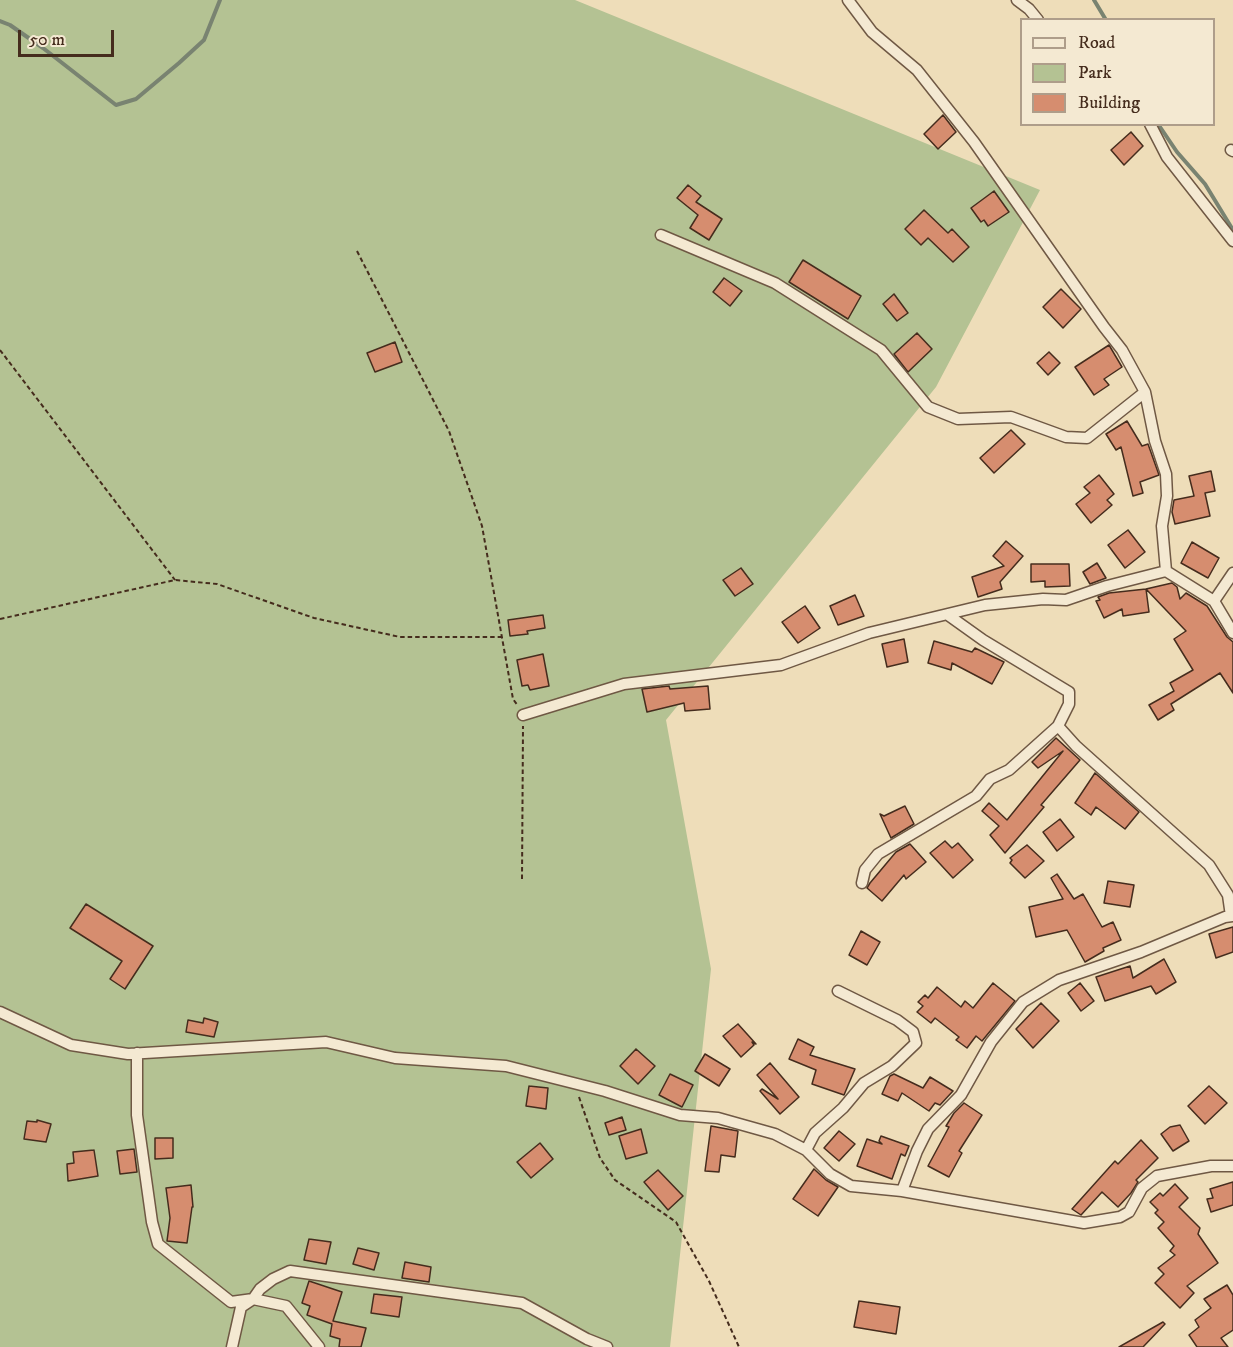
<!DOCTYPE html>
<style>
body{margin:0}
#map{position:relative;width:1233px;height:1347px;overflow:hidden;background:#eeddb9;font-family:"IM FELL DW Pica",serif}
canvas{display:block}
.legend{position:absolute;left:1020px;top:18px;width:195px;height:108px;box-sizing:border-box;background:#f4e9d2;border:2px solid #ae9d8a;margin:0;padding:8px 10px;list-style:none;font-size:18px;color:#452c1d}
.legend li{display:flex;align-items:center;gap:12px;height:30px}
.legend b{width:30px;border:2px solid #ae9d8a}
.scale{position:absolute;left:18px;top:30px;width:96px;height:27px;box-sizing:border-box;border:3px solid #452c1d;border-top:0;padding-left:8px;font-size:18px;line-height:21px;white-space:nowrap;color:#452c1d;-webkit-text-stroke:4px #f4e9d2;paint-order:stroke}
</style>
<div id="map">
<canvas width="1233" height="1347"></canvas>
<ul class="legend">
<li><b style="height:8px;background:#f4e9d2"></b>Road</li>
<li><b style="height:16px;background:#b4c293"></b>Park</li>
<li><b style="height:16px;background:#d68d6f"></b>Building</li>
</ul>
<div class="scale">50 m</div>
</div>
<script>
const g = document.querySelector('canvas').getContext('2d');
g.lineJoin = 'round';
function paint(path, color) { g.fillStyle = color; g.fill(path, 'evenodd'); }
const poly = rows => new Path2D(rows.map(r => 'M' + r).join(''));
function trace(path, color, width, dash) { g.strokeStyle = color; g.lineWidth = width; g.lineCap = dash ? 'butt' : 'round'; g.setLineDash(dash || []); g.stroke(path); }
const green = poly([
 [0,0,575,0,1040,190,936,387,666,720,711,969,670,1347,0,1347]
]);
const stream = poly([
 [1094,0,1106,20],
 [0,21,10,25,43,48,116,105,136,99,179,63,204,40,220,0],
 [1158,124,1177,152,1205,184,1233,230]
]);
const building = poly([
 [943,115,956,132,938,149,924,134,943,115],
 [1131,132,1143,146,1124,165,1111,150,1131,132],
 [688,185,701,196,696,202,722,219,709,240,690,228,698,215,677,198,688,185],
 [994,191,1009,212,988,226,984,220,981,222,971,208,994,191],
 [924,210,948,233,952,229,969,247,953,262,928,238,921,245,905,229,924,210],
 [803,260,861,296,848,319,789,282,803,260],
 [724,278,742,291,730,306,713,292,724,278],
 [1061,289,1081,309,1063,328,1043,307,1061,289],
 [894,294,908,313,897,321,883,304,894,294],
 [917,333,932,349,908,372,894,354,917,333],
 [395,342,402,362,375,372,367,353,395,342],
 [1109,345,1122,367,1104,379,1109,385,1094,395,1075,367,1109,345],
 [1049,352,1060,363,1048,375,1037,363,1049,352],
 [1127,421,1142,446,1148,444,1159,475,1140,482,1143,493,1133,496,1121,447,1116,450,1106,434,1127,421],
 [1011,430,1025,444,994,473,980,458,1011,430],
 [1211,471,1215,491,1205,493,1210,516,1175,524,1172,512,1174,500,1194,496,1189,476,1211,471],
 [1099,475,1114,494,1107,500,1112,505,1091,523,1076,504,1090,493,1084,487,1099,475],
 [1128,530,1145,552,1125,568,1108,545,1128,530],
 [1006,541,1023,556,1000,582,1002,589,978,597,972,577,1004,566,993,556,1006,541],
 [1192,542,1219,558,1208,578,1181,563,1192,542],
 [1097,563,1106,578,1090,584,1083,572,1097,563],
 [1031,564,1069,564,1070,586,1045,587,1045,581,1031,582,1031,564],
 [741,568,753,584,735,596,723,580,741,568],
 [1172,583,1177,587,1180,599,1186,593,1207,606,1227,637,1233,642,1233,693,1220,673,1171,704,1174,710,1158,720,1149,705,1174,691,1170,683,1193,670,1174,639,1186,631,1146,589,1172,583],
 [1146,589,1149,612,1123,616,1122,609,1104,618,1096,601,1100,600,1098,597,1109,593,1146,589],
 [855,595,864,616,838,625,830,606,855,595],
 [805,606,820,628,798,643,782,622,805,606],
 [543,615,545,628,527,631,528,634,510,636,508,620,543,615],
 [904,639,908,662,887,667,882,644,904,639],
 [934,641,972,652,975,648,1004,662,992,684,952,663,951,670,928,663,934,641],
 [543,654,549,686,530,690,528,685,522,686,517,660,543,654],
 [669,686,670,689,708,686,710,709,685,711,684,703,647,712,642,689,669,686],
 [1056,738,1080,760,1041,805,1044,807,1005,853,990,835,999,826,982,811,989,803,1007,820,1063,751,1038,768,1032,762,1056,738],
 [1095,773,1139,812,1125,829,1096,807,1091,815,1075,803,1095,773],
 [905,806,914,824,891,838,880,814,884,816,905,806],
 [1060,819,1074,837,1057,851,1043,832,1060,819],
 [945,841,952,848,958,843,973,860,953,878,930,853,945,841],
 [910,844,926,862,906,879,904,875,882,901,867,888,870,883,896,852,910,844],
 [1027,845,1044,861,1025,878,1010,863,1012,860,1010,858,1027,845],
 [1057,874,1074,899,1083,894,1102,927,1113,922,1121,940,1103,948,1104,951,1085,962,1067,930,1036,937,1029,907,1063,899,1051,878,1057,874],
 [1108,881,1134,885,1130,907,1104,903,1108,881],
 [86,904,153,946,125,989,110,979,122,961,70,928,86,904],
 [1233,927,1233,952,1216,958,1209,934,1233,927],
 [861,931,880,942,867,965,849,955,861,931],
 [1164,959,1176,982,1156,994,1151,986,1105,1001,1096,977,1130,966,1133,978,1164,959],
 [993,983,1015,1001,982,1041,976,1036,967,1048,956,1040,959,1037,935,1018,931,1023,917,1012,923,1006,918,1002,925,995,928,998,937,987,961,1007,965,1001,973,1008,993,983],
 [1080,983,1094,1001,1081,1011,1068,993,1080,983],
 [1041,1003,1059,1021,1033,1048,1016,1029,1041,1003],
 [204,1018,218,1022,214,1037,186,1032,188,1020,203,1023,204,1018],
 [738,1024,756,1044,752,1042,754,1045,741,1057,723,1036,738,1024],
 [798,1039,814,1047,810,1055,855,1069,844,1095,812,1084,816,1070,789,1059,798,1039],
 [636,1049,655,1066,638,1084,620,1066,636,1049],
 [705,1054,730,1069,719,1086,695,1071,705,1054],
 [770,1063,799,1097,780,1114,760,1091,762,1089,778,1099,757,1075,770,1063],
 [670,1074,693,1085,682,1107,659,1095,670,1074],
 [894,1074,923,1088,930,1077,953,1091,940,1105,935,1103,929,1111,902,1093,898,1101,882,1094,890,1076,894,1074],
 [529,1086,548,1088,546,1109,526,1106,529,1086],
 [1209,1086,1227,1103,1205,1124,1188,1106,1209,1086],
 [964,1103,982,1115,959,1151,962,1153,949,1177,928,1166,949,1127,946,1126,954,1113,964,1103],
 [622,1117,626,1130,609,1135,605,1123,622,1117],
 [37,1120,51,1124,46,1142,24,1139,27,1121,37,1122,37,1120],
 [1180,1125,1189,1141,1173,1151,1161,1134,1170,1127,1180,1125],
 [711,1126,738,1131,735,1157,721,1155,719,1172,705,1171,711,1126],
 [641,1129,647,1153,626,1159,619,1136,641,1129],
 [839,1131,855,1144,839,1161,824,1148,839,1131],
 [881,1136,909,1146,905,1156,901,1154,892,1179,857,1166,867,1139,882,1144,879,1141,881,1136],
 [155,1138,173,1138,173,1158,155,1159,155,1138],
 [1141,1140,1158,1158,1136,1180,1138,1182,1131,1193,1118,1207,1102,1192,1081,1215,1072,1209,1115,1161,1118,1164,1141,1140],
 [540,1143,553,1159,531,1178,517,1162,540,1143],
 [134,1149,137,1172,120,1174,117,1151,134,1149],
 [94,1150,98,1176,68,1181,67,1164,74,1163,73,1152,94,1150],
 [814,1169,826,1180,838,1187,818,1216,793,1199,814,1169],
 [658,1170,683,1196,668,1210,644,1182,658,1170],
 [1233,1182,1233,1205,1211,1212,1207,1199,1213,1198,1210,1189,1233,1182],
 [1175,1184,1188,1198,1179,1207,1200,1228,1198,1234,1218,1263,1187,1286,1194,1293,1180,1308,1155,1283,1164,1274,1158,1268,1175,1255,1170,1251,1174,1246,1158,1228,1164,1222,1155,1213,1158,1210,1150,1202,1160,1193,1163,1196,1175,1184],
 [191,1185,193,1207,192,1207,187,1243,167,1241,170,1218,166,1188,191,1185],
 [309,1239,331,1242,326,1264,304,1260,309,1239],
 [358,1248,379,1253,374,1270,353,1264,358,1248],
 [405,1262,431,1267,429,1282,402,1278,405,1262],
 [309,1281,342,1292,333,1321,366,1328,361,1347,339,1347,340,1339,330,1336,332,1324,307,1315,310,1306,302,1303,309,1281],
 [1227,1285,1233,1295,1233,1330,1221,1338,1228,1347,1197,1347,1189,1335,1199,1327,1195,1320,1211,1308,1204,1299,1227,1285],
 [374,1294,402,1297,399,1317,371,1313,374,1294],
 [859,1301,900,1307,896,1334,854,1327,859,1301],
 [1163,1322,1165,1324,1143,1347,1119,1347,1163,1322]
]);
const path = poly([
 [357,251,449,431,482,526,513,699,518,706],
 [0,350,175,580],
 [0,619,175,580,217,584,314,618,400,637,502,637],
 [522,879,523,726],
 [579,1097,600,1158,615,1180,676,1222,709,1281,739,1347]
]);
const minor = poly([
 [848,0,872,32,917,70,974,142,1104,327,1122,350,1145,392,1155,441,1166,474,1167,496,1162,526,1166,571,1214,601,1233,633],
 [1017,0,1029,9,1038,20],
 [1150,124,1167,157,1233,241],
 [1231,150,1233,151],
 [661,235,775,283,881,350,928,407,958,419,1011,417,1066,437,1087,438,1145,392],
 [1214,601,1233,573],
 [523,715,624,684,781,665,869,633,985,605,1043,599,1066,600,1107,586,1166,571],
 [1058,726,1076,746,1209,865,1228,895,1231,916],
 [862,883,865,870,878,854,976,796,990,779,1009,770,1058,726,1069,704,1069,692,983,640,948,615],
 [0,1012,71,1045,128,1054,326,1042,395,1058,506,1066,605,1091,680,1115,718,1118,775,1134,806,1150,815,1133,843,1108,864,1083,892,1066,916,1043,913,1032,897,1020,838,991],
 [137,1053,137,1115,152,1222,158,1244,231,1302,253,1299,260,1289,273,1279,290,1271,522,1303,587,1339,607,1347],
 [806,1150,830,1174,851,1186,902,1191,1084,1223,1120,1217,1129,1212,1142,1188,1157,1176,1211,1166,1233,1166],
 [902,1191,917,1151,928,1129,961,1095,991,1042,1023,1002,1059,980,1141,952,1225,917,1233,916],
 [232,1347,241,1307,253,1299,286,1306,319,1347]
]);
paint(green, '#b4c293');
trace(stream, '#798371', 4);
paint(building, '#d68d6f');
trace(building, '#452c1d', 1.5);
trace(minor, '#6f5844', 13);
trace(path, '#452c1d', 2, [4.5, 3]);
trace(minor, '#f4e9d2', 10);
</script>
